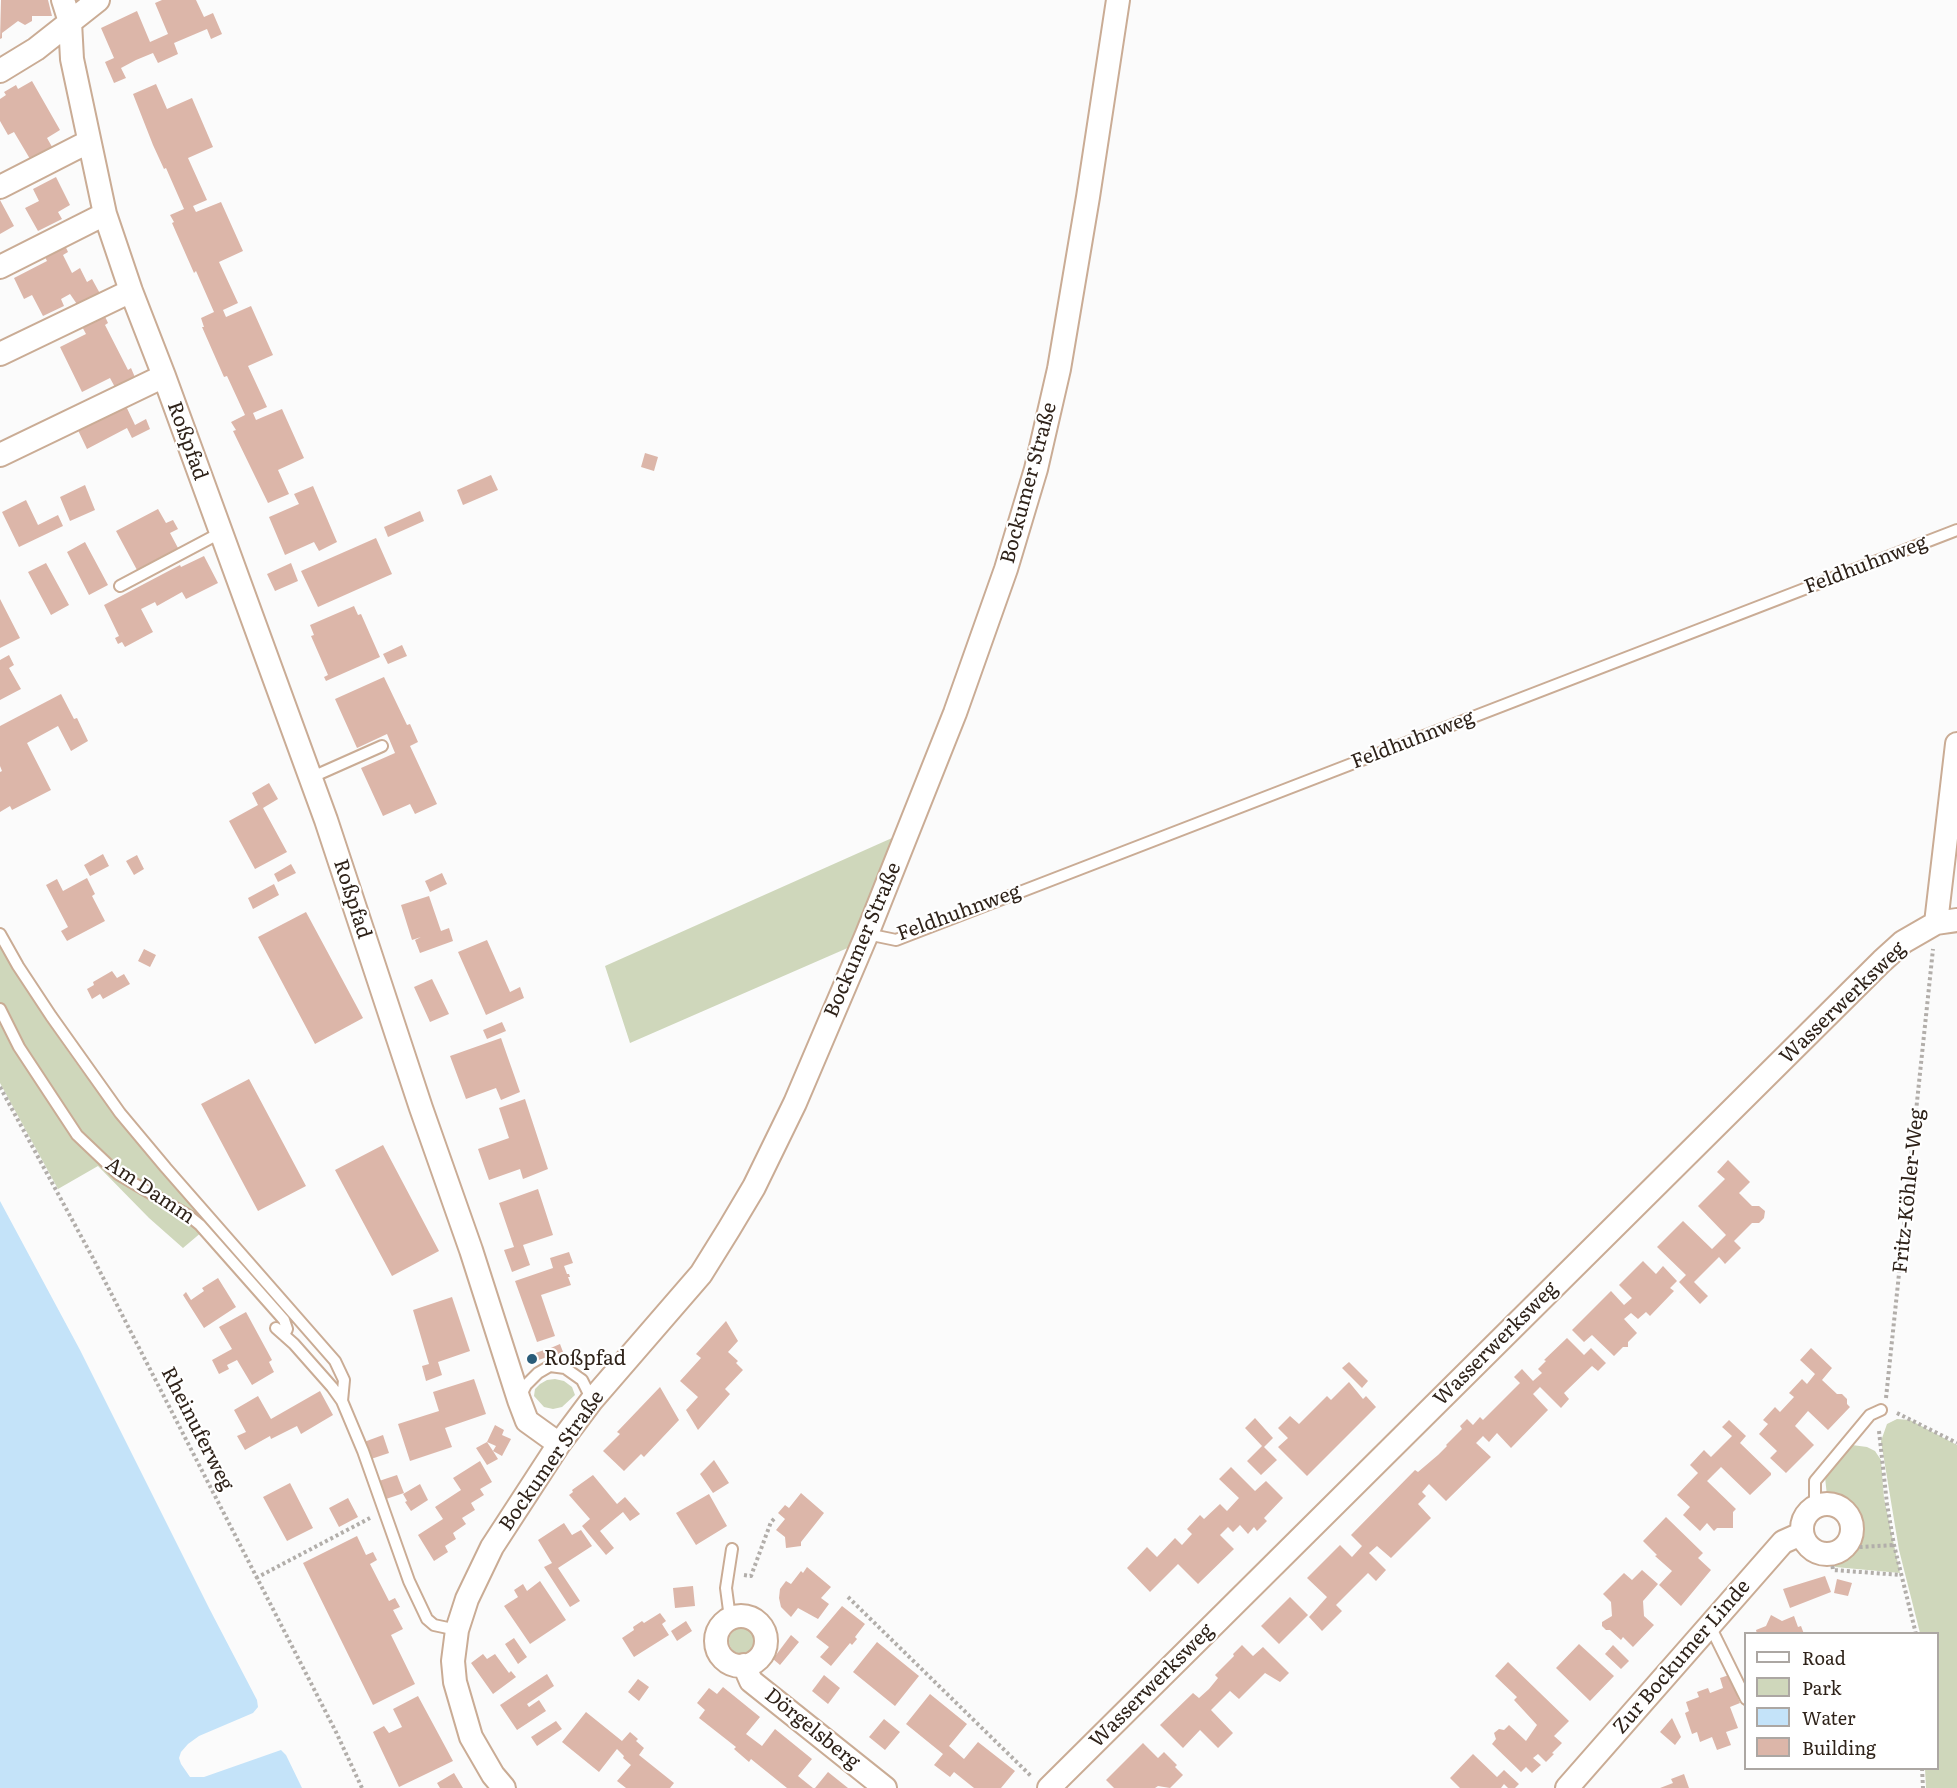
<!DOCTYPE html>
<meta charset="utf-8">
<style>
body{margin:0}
#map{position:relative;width:1957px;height:1788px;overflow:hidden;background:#fbfbfb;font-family:Literata,serif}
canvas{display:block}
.legend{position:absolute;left:1744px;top:1632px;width:195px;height:138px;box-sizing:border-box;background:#fff;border:2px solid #aca7a3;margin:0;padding:8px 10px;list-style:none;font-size:18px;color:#2f231a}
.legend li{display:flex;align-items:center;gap:12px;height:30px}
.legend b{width:30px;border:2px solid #aca7a3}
</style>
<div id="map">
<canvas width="1957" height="1788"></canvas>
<ul class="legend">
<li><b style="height:8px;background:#fff"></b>Road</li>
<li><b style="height:16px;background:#cfd7bb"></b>Park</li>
<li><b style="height:16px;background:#c4e3f9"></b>Water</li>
<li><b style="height:16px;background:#dcb6a9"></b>Building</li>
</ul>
</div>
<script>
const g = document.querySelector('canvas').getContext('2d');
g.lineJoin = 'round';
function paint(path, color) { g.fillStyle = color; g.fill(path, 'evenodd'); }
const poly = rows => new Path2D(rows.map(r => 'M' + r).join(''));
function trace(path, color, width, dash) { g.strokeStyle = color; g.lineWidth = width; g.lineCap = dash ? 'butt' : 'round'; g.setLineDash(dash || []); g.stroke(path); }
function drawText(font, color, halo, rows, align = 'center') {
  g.font = font + ' Literata,serif'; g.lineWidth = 4.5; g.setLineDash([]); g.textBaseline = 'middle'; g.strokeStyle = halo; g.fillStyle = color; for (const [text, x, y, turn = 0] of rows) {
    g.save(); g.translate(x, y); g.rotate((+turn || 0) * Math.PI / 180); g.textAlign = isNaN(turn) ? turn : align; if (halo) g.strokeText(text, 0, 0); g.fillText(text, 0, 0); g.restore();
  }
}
const green = poly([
 [901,834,859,943,630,1043,605,966],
 [0,947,46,1020,79,1067,116,1117,209,1226,183,1248,149,1218,98,1166,58,1189,0,1083],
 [555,1379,564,1381,572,1387,575,1395,562,1407,553,1409,544,1407,534,1396,535,1389,540,1384,547,1380],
 [1897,1419,1910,1420,1957,1445,1957,1788,1926,1788,1925,1769,1938,1768,1938,1634,1920,1633,1899,1550,1881,1441,1887,1424],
 [1852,1445,1867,1447,1875,1451,1881,1460,1884,1498,1900,1573,1835,1567,1836,1561,1845,1557,1855,1549,1859,1540,1861,1525,1860,1517,1851,1504,1843,1500,1827,1496,1825,1477,1845,1449],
 '729 1641a13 13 0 1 1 26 0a13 13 0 1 1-26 0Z'
]);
const water = poly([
 [0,1201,80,1350,209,1608,257,1700,258,1707,253,1713,199,1736,188,1744,181,1752,179,1758,181,1764,190,1777,204,1777,281,1750,286,1755,302,1788,0,1788]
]);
const building = poly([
 [1,0,48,0,52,16,32,16,32,21,25,25,18,21,2,33,2,38,0,39],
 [162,0,196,0,204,17,213,13,222,34,211,39,207,29,174,43,178,54,158,63,153,53,136,60,121,68,126,78,114,83,105,62,114,58,101,28,137,11,150,42,168,34,155,3],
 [32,81,60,130,47,138,55,152,33,164,14,132,8,135,0,121,0,99,6,95,4,92,16,85,18,89],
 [156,84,167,109,192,98,213,147,188,158,207,200,193,206,196,212,221,202,243,251,219,262,238,303,223,310,226,317,251,306,273,355,248,366,267,407,253,413,256,420,282,409,304,458,278,470,289,494,268,503,233,431,236,430,231,422,245,415,227,376,224,377,202,327,204,327,201,318,214,312,196,271,194,273,172,223,174,222,170,215,184,209,166,168,164,169,153,145,133,94],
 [56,177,70,205,58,212,62,219,38,231,25,208,39,201,33,189],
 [0,200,14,226,0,234],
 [63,241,68,252,63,255,72,273,80,268,87,282,92,279,103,299,81,310,70,294,61,299,64,306,43,316,32,295,24,299,14,278,47,261,42,251],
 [102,310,108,323,105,325,128,370,131,368,137,382,117,391,110,378,82,392,60,347,86,334,79,321],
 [124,402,135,425,146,419,150,429,132,438,127,428,87,449,75,424],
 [645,453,658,457,654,471,641,467],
 [491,475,498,490,463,505,457,490],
 [85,485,95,510,70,521,60,497],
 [313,486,337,542,319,551,314,542,285,555,269,517,299,504,294,494],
 [26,500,38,525,58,515,63,526,19,547,2,512],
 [158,509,166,523,173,520,178,529,170,533,178,548,137,570,116,531],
 [420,511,424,521,388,537,384,527],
 [376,538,392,574,318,607,301,571],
 [85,542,108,585,89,595,67,552],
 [204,556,218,583,186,599,182,592,157,606,155,602,141,609,153,632,125,647,122,642,118,644,115,638,119,636,104,605,180,565,181,567],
 [46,563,69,605,51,615,28,572],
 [291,563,298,581,275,591,267,574],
 [0,599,20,638,0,648],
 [354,606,358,615,361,614,380,657,326,681,324,677,328,675,311,636,314,635,310,625],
 [402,645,407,656,388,664,383,654],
 [9,655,14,665,9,668,21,689,0,700,0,660],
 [384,677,407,725,410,724,418,742,410,746,437,804,415,814,410,804,383,816,361,768,395,753,387,734,357,748,335,699],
 [61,694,74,719,77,718,88,741,71,751,58,726,27,743,51,790,12,810,10,806,0,812,0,772,2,771,0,766,0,726],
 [269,783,278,799,263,808,287,852,255,869,229,821,258,805,252,793],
 [103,854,109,866,90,876,84,865],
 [137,855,144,869,134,875,126,861],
 [291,864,296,873,278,882,274,874],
 [442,873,447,884,430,892,425,881],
 [87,878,95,894,92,896,105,921,67,941,61,931,68,927,46,885,57,879,63,891],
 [274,884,279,895,253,909,248,898],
 [429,896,441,931,449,928,453,941,420,953,415,940,421,937,412,940,401,905],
 [306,912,363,1018,315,1044,258,937],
 [487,940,510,992,520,987,524,998,486,1015,458,952],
 [144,949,156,955,150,967,138,961],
 [112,971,117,978,124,974,130,984,103,999,100,994,92,999,87,989,94,985,93,982],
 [432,979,449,1014,430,1022,414,987],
 [502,1022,506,1031,487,1039,483,1030],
 [501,1038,520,1092,501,1100,496,1088,466,1099,450,1056],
 [249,1079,306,1186,258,1211,201,1104],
 [525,1099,548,1169,523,1179,520,1169,489,1180,478,1149,509,1138,499,1108],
 [383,1145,439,1251,392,1276,335,1170],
 [1728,1160,1750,1182,1739,1193,1752,1206,1759,1206,1765,1211,1764,1218,1759,1223,1752,1223,1734,1241,1741,1248,1725,1264,1719,1257,1694,1282,1708,1296,1700,1304,1679,1282,1686,1275,1657,1247,1683,1221,1712,1249,1726,1235,1698,1206,1725,1179,1717,1172],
 [538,1189,553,1235,523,1245,530,1265,512,1272,504,1250,514,1247,499,1203],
 [569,1252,573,1263,564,1266,567,1274,569,1274,570,1277,568,1277,571,1285,541,1295,555,1336,537,1342,515,1281,553,1268,550,1258],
 [1643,1261,1656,1274,1663,1266,1677,1281,1670,1288,1674,1291,1650,1316,1646,1312,1638,1319,1631,1313,1624,1319,1637,1333,1628,1342,1628,1347,1623,1347,1614,1356,1592,1335,1584,1342,1572,1330,1611,1291,1624,1305,1632,1298,1619,1285],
 [218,1278,236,1307,204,1328,183,1295,186,1292,191,1300,204,1291,202,1288],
 [452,1297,470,1351,438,1362,442,1375,426,1381,422,1366,429,1364,413,1310],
 [246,1312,272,1360,269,1362,274,1372,252,1385,237,1360,227,1365,229,1369,219,1374,212,1360,232,1349,219,1327],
 [726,1321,738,1341,728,1352,738,1361,736,1363,743,1370,725,1389,730,1394,698,1430,686,1410,698,1397,680,1381,701,1358,696,1354],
 [1567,1338,1584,1355,1591,1348,1606,1363,1598,1371,1592,1366,1564,1393,1569,1399,1561,1408,1540,1387,1533,1394,1548,1410,1511,1448,1497,1433,1489,1442,1483,1436,1476,1443,1491,1457,1446,1501,1429,1484,1422,1492,1426,1496,1418,1504,1431,1518,1391,1558,1377,1546,1369,1553,1386,1570,1376,1581,1368,1573,1336,1605,1342,1611,1322,1631,1309,1617,1327,1597,1307,1578,1340,1545,1352,1557,1362,1546,1351,1535,1415,1470,1418,1472,1438,1455,1447,1446,1446,1445,1462,1429,1460,1426,1467,1419,1473,1425,1480,1417,1483,1420,1520,1383,1514,1377,1522,1369,1533,1381,1542,1373,1538,1369,1546,1361,1544,1360],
 [560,1344,563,1352,549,1358,546,1350],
 [1811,1348,1832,1368,1822,1380,1837,1394,1842,1394,1847,1399,1847,1404,1850,1407,1828,1430,1808,1411,1795,1426,1814,1445,1786,1473,1770,1458,1777,1451,1759,1434,1768,1424,1763,1420,1775,1407,1780,1412,1794,1397,1789,1393,1802,1379,1807,1384,1815,1374,1800,1360],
 [544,1350,547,1357,533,1362,530,1355],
 [1349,1362,1368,1381,1362,1388,1342,1368],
 [474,1379,486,1414,445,1428,452,1447,410,1461,398,1424,439,1411,433,1392],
 [1349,1382,1363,1399,1366,1396,1376,1407,1307,1476,1278,1447,1288,1438,1278,1428,1290,1416,1299,1424,1327,1396,1331,1400],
 [660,1387,679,1420,644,1457,641,1454,624,1471,603,1451,620,1434,617,1432],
 [320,1391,333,1415,301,1434,297,1426,271,1439,270,1436,245,1450,237,1436,246,1432,234,1410,258,1396,271,1419],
 [1255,1418,1273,1438,1264,1447,1277,1460,1261,1475,1247,1461,1262,1446,1245,1428],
 [1729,1420,1746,1436,1740,1443,1771,1473,1771,1475,1750,1495,1721,1467,1707,1481,1736,1509,1733,1512,1733,1528,1717,1528,1714,1531,1707,1523,1700,1531,1683,1515,1690,1507,1677,1495,1698,1473,1690,1465,1704,1450,1711,1457,1732,1436,1722,1427],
 [495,1425,504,1430,502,1435,511,1439,502,1456,493,1451,498,1459,487,1465,476,1448,487,1442,493,1451,496,1446,487,1442],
 [383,1435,389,1453,371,1459,364,1442],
 [714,1460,729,1483,713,1493,700,1474],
 [480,1461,492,1482,480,1489,484,1495,471,1503,475,1510,462,1518,466,1524,453,1533,456,1539,445,1546,448,1552,434,1561,418,1535,443,1519,435,1507,461,1490,453,1478],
 [1231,1467,1255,1491,1266,1481,1283,1498,1264,1518,1267,1521,1257,1531,1254,1527,1248,1534,1240,1525,1233,1532,1228,1527,1220,1535,1234,1549,1198,1584,1178,1564,1150,1592,1127,1568,1147,1547,1157,1557,1175,1538,1182,1545,1192,1534,1187,1529,1200,1515,1204,1519,1220,1504,1227,1511,1239,1498,1219,1479],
 [397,1475,404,1493,386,1499,379,1481],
 [593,1475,617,1504,625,1497,640,1514,630,1521,623,1512,600,1531,614,1548,606,1555,582,1526,590,1519,569,1495,573,1492,572,1490],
 [290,1483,313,1528,287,1541,263,1497],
 [420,1484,428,1500,411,1511,405,1502,407,1501,403,1494],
 [801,1493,824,1513,801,1542,801,1546,786,1548,785,1537,776,1530,785,1519,778,1513,785,1505,789,1508],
 [709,1494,727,1526,696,1545,676,1513],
 [348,1498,358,1517,339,1527,329,1508],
 [1666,1517,1703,1553,1698,1558,1711,1570,1681,1606,1659,1585,1672,1571,1655,1556,1657,1555,1643,1541],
 [564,1523,572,1535,581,1530,592,1546,558,1568,580,1601,570,1607,544,1567,552,1563,538,1540],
 [357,1536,366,1555,373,1552,377,1560,370,1564,389,1601,395,1598,400,1607,393,1610,403,1629,391,1635,415,1684,373,1705,303,1563],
 [807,1567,831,1587,821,1598,829,1604,818,1619,798,1608,791,1617,781,1607,779,1598,780,1589,786,1581,791,1584,801,1571,803,1573],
 [1642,1570,1658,1584,1643,1601,1644,1616,1654,1625,1633,1647,1623,1637,1621,1640,1610,1630,1606,1630,1602,1626,1602,1622,1612,1616,1611,1602,1603,1594,1624,1573,1632,1580],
 [1825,1576,1831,1592,1790,1608,1783,1589],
 [1837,1579,1852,1583,1848,1596,1834,1593],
 [540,1581,566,1620,530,1644,504,1606,518,1597,514,1590,523,1584,527,1591],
 [693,1586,695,1606,675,1608,673,1588],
 [1290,1597,1308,1615,1279,1644,1261,1626],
 [842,1606,865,1624,855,1637,857,1639,852,1645,850,1643,831,1666,820,1657,829,1647,816,1637],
 [660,1613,666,1621,662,1624,669,1635,634,1657,622,1638,634,1630,633,1627,642,1621,644,1623],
 [1771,1615,1782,1621,1794,1616,1798,1627,1801,1626,1804,1634,1757,1634,1756,1630,1766,1626],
 [686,1621,692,1631,677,1641,671,1631],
 [791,1635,799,1642,780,1665,773,1659],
 [514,1638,527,1657,518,1664,505,1644],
 [877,1642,919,1676,895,1706,853,1672],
 [1579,1644,1614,1676,1590,1701,1556,1668],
 [1242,1645,1253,1656,1263,1647,1289,1673,1280,1682,1265,1673,1239,1699,1230,1691,1211,1710,1233,1733,1218,1748,1200,1730,1183,1748,1160,1725,1193,1693,1199,1698,1209,1689,1218,1678,1215,1675,1234,1656,1233,1654],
 [1613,1645,1629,1661,1621,1669,1605,1654],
 [483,1654,487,1659,495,1654,509,1673,511,1671,516,1677,493,1694,471,1663],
 [1508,1662,1569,1721,1554,1736,1562,1743,1552,1753,1554,1754,1546,1762,1538,1754,1533,1758,1541,1765,1532,1773,1526,1767,1521,1772,1492,1744,1496,1739,1494,1733,1499,1729,1504,1730,1509,1725,1526,1741,1537,1725,1514,1700,1517,1697,1495,1676],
 [547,1674,554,1686,527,1704,529,1707,539,1700,546,1711,517,1730,500,1705],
 [824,1675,840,1688,828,1704,812,1691],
 [1729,1675,1740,1703,1730,1707,1738,1728,1726,1732,1731,1745,1717,1750,1712,1737,1700,1742,1697,1732,1692,1734,1685,1713,1689,1711,1686,1702,1699,1697,1697,1692,1708,1688,1710,1693,1723,1688,1720,1678],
 [638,1679,649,1687,639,1701,628,1692],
 [723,1687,760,1717,746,1734,762,1746,775,1729,812,1759,798,1776,813,1788,787,1788,751,1759,749,1762,734,1749,736,1747,699,1718,705,1710,697,1703,709,1688,717,1694],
 [930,1694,967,1724,949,1746,964,1759,978,1742,1015,1771,1001,1788,974,1788,954,1772,950,1777,934,1765,943,1754,906,1724],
 [418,1696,453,1761,399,1787,373,1732,384,1726,389,1733,402,1727,393,1709],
 [586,1712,622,1741,630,1732,638,1739,636,1741,644,1748,639,1755,674,1783,670,1788,626,1788,617,1781,631,1765,623,1758,624,1756,617,1749,599,1772,562,1742],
 [1672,1718,1681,1737,1675,1745,1660,1732],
 [884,1719,900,1732,885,1750,869,1737],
 [556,1721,562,1729,537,1746,531,1737],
 [1143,1743,1158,1758,1164,1752,1177,1765,1175,1767,1183,1775,1170,1788,1158,1786,1155,1788,1114,1788,1106,1780],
 [1473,1754,1497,1777,1504,1770,1519,1784,1515,1788,1508,1788,1504,1784,1501,1788,1460,1788,1450,1778],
 [828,1772,848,1788,815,1788],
 [454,1773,463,1788,440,1788,437,1783],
 [1684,1774,1689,1788,1660,1788,1673,1783,1671,1779]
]);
const path = poly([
 [0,1087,94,1260,336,1732,362,1788],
 [1886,1398,1933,949],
 [1897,1413,1957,1443],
 [1879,1431,1887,1504,1894,1545,1916,1634],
 [1849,1541,1861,1547,1894,1545],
 [1831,1554,1833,1570,1901,1575],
 [744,1575,751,1576,771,1522,776,1517],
 [256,1578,370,1518],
 [848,1597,1032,1777],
 [1922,1768,1923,1788]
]);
const service = poly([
 [120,586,220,533],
 [310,778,382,746],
 [0,934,18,966,51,1016,120,1113,166,1168,335,1361,344,1380,342,1401],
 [867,934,896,940,1957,530],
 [0,1009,19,1047,77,1135,118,1174,189,1216,200,1225,284,1320,287,1329,284,1335],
 [276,1328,294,1344,332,1387,342,1401,363,1451,409,1581,427,1619,434,1625,457,1630],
 [520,1397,526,1385,538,1373,550,1366,565,1368,582,1380,592,1400],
 [1815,1506,1815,1481,1870,1415,1881,1410],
 [730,1618,726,1588,732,1549],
 [1710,1626,1746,1699]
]);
const minor = poly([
 [63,0,70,22,72,59,105,214,131,291,164,376,326,820,421,1108,471,1250,519,1400,527,1421,559,1444],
 [0,71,36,49,98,0],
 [0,187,88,142],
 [0,267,105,214],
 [0,354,131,291],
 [0,455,164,376],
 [1936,923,1957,744],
 '1802 1529a25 25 0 1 1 50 0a25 25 0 1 1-50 0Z',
 '716 1641a25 25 0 1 1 50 0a25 25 0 1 1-50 0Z',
 [744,1665,751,1681,885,1788],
 [504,1788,493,1775,471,1737,455,1682,453,1661,457,1630,467,1599,492,1547,559,1444,592,1400,701,1274,729,1229,754,1187,795,1103,867,934,955,713,1006,569,1036,469,1059,369,1088,197,1118,0],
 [1049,1788,1882,961,1903,942,1936,923,1957,920],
 [1567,1788,1783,1542,1801,1534]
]);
const markers = [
 [532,1359,6,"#2a5c79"]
];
const streetNames = [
 ["Roßpfad",187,441,70],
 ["Bockumer Straße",1029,483,-75],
 ["Feldhuhnweg",1866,565,-21],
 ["Feldhuhnweg",1413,740,-21],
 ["Roßpfad",352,899,72],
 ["Feldhuhnweg",959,913,-20],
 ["Bockumer Straße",863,940,-67],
 ["Wasserwerksweg",1843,1003,-44],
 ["Am Damm",150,1191,34],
 ["Fritz-Köhler-Weg",1909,1191,-84],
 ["Wasserwerksweg",1496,1344,-45],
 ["Rheinuferweg",197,1429,63],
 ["Bockumer Straße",552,1461,-55],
 ["Zur Bockumer Linde",1682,1657,-49],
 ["Wasserwerksweg",1152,1686,-45],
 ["Dörgelsberg",812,1729,39]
];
const poiNames = [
 ["Roßpfad",544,1359]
];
paint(green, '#cfd7bb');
paint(water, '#c4e3f9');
paint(building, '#dcb6a9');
trace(service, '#caac95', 14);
trace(minor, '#caac95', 26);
trace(path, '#b2aeaa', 4, [3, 3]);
trace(service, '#fff', 10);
trace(minor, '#fff', 22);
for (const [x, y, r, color] of markers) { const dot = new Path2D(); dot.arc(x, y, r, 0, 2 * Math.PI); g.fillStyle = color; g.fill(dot); trace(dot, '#fff', 2); }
drawText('20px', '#2f231a', '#fff', streetNames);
drawText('20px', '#2f231a', '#fff', poiNames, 'left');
</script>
